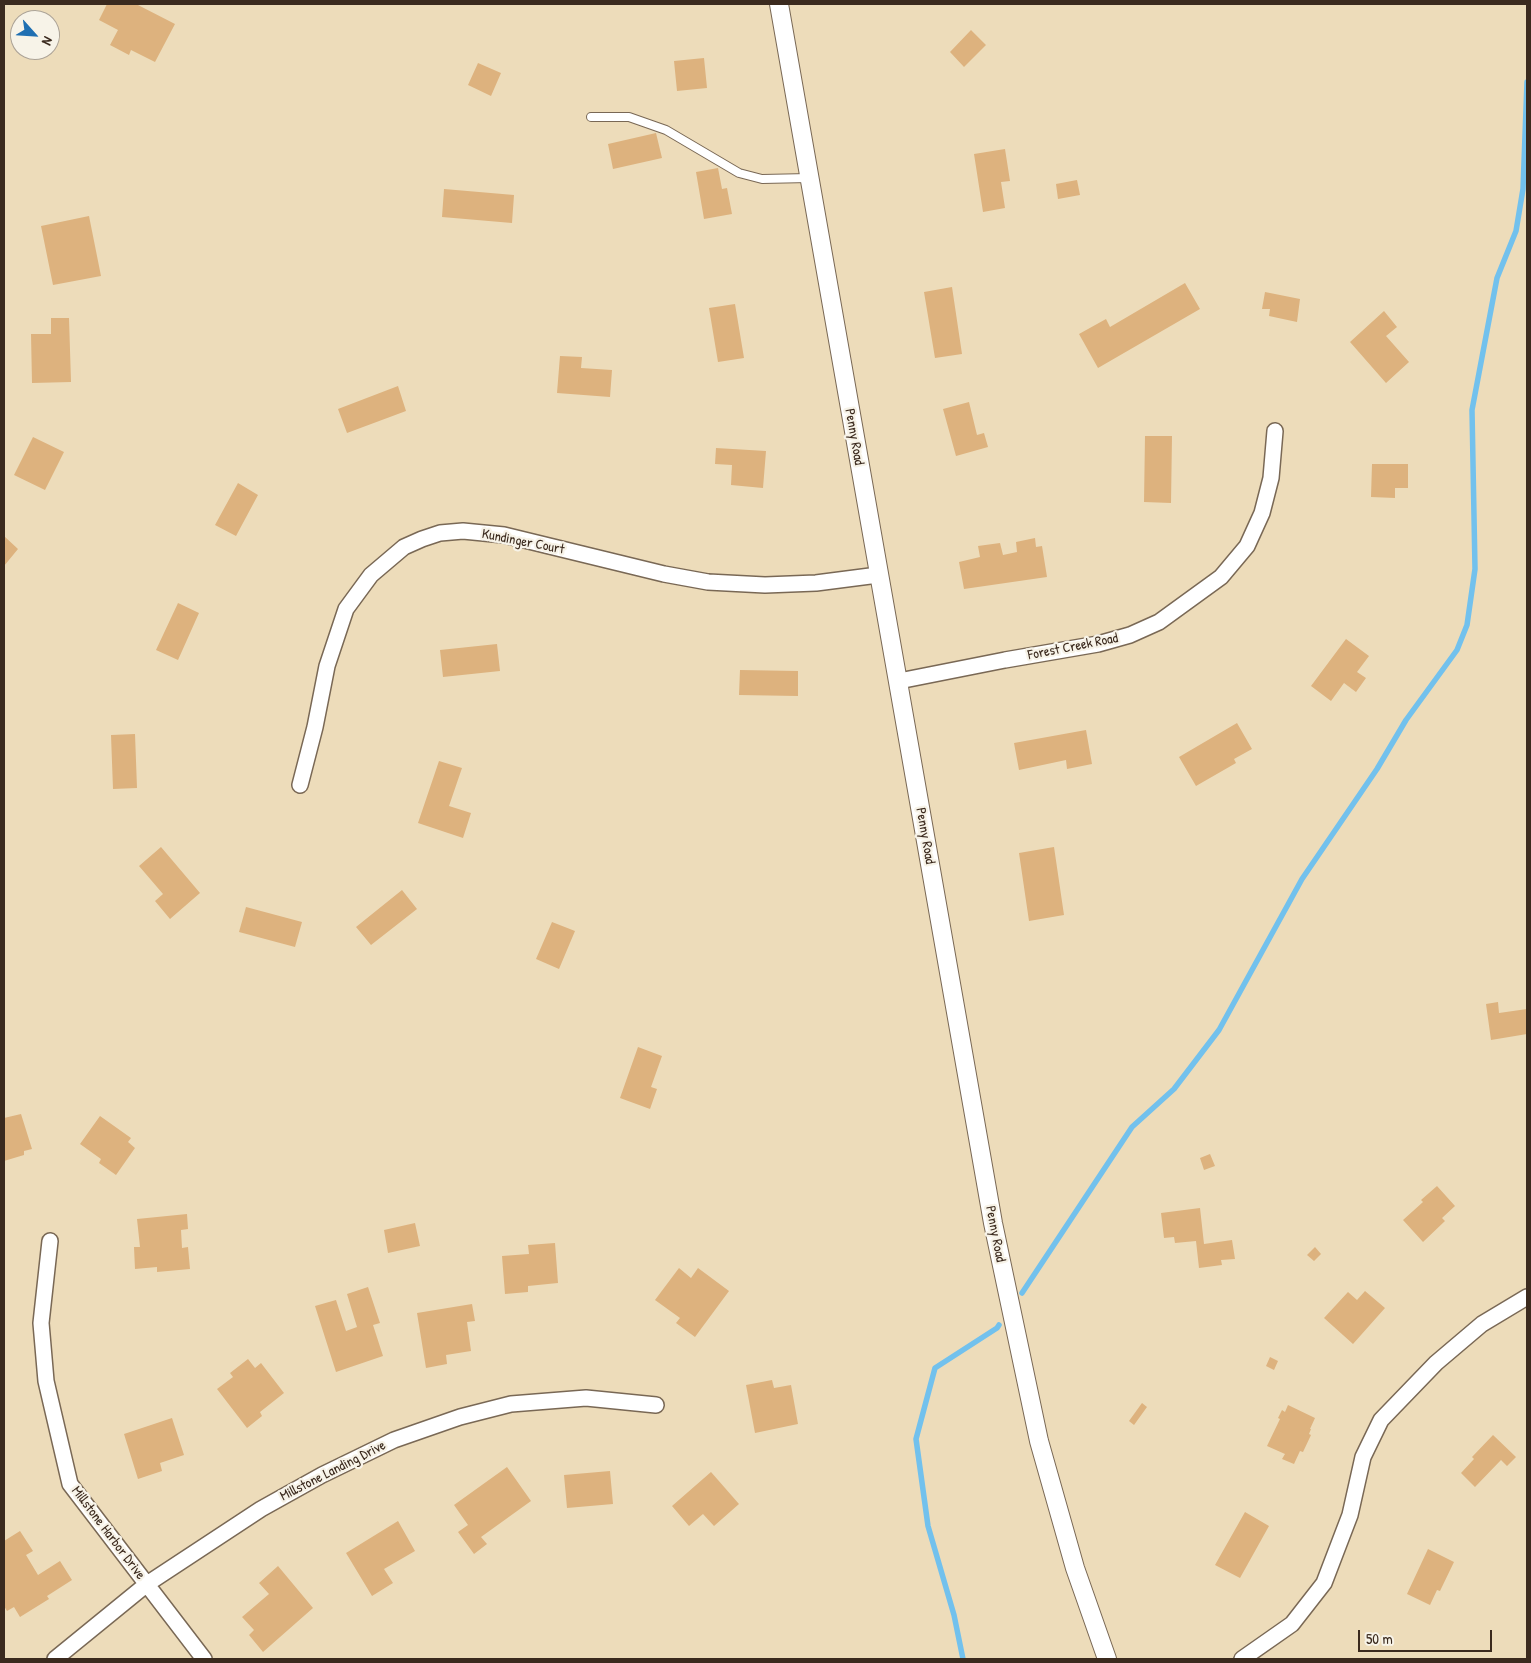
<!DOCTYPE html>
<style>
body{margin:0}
#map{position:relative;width:1531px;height:1663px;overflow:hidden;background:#eddcba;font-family:"Patrick Hand",sans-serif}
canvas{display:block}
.frame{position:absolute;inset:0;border:5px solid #3b2a1e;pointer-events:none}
.north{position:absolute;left:10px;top:10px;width:50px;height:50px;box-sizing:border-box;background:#f7f3e8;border:1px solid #aca397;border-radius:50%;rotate:116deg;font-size:14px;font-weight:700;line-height:20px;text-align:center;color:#3b2a1e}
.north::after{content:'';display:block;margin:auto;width:18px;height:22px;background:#1f6fb2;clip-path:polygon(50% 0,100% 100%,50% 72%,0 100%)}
.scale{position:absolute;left:1358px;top:1630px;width:134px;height:22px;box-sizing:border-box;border:2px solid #3b2a1e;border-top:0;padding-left:6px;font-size:15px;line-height:18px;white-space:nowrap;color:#3b2a1e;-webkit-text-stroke:4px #f7f3e8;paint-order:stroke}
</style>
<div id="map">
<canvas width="1531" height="1663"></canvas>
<div class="frame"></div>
<div class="north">N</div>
<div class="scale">50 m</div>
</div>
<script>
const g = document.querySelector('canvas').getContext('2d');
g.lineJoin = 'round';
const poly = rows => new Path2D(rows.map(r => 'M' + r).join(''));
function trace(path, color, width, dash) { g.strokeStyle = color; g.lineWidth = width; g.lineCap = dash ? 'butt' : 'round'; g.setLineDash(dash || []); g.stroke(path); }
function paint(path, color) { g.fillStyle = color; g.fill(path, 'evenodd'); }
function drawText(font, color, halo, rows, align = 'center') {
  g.font = font + ' "Patrick Hand",sans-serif'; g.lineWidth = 4.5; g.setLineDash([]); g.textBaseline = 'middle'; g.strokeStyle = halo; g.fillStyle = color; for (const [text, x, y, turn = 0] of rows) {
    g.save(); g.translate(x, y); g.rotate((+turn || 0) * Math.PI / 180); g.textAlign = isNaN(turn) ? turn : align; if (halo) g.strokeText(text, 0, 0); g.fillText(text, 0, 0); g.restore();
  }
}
const stream = poly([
 [1022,1293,1132,1127,1174,1089,1219,1030,1302,879,1377,769,1406,720,1457,650,1467,625,1475,569,1472,410,1497,278,1516,231,1523,189,1527,82],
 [963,1659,954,1615,928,1526,916,1439,935,1368,997,1328,999,1325]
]);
const building = poly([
 [107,4,136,4,175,24,155,62,131,50,129,55,110,45,118,30,99,20],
 [971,30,986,45,964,67,950,52],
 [704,58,707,88,677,91,674,61],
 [478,63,501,73,491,96,468,85],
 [656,133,662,158,613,169,608,144],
 [1005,149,1010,181,1001,182,1005,208,983,212,974,154],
 [718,168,722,189,727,188,732,214,704,219,696,172],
 [1077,180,1080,195,1058,199,1056,184],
 [444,189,514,195,512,223,442,217],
 [89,216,101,276,53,285,41,226],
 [1185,283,1200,309,1098,368,1079,334,1106,319,1110,327],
 [952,287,962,354,935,358,924,292],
 [1265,292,1300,299,1297,322,1269,316,1270,309,1262,309],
 [735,304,744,358,718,362,709,308],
 [1384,311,1397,327,1386,336,1409,362,1386,383,1350,342],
 [51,318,69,318,71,382,32,383,31,334,51,334],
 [560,356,582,357,581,368,612,370,610,397,557,393],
 [398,386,406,411,347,433,338,409],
 [969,402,977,435,984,433,988,447,956,456,943,409],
 [1145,436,1172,436,1171,503,1144,502],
 [33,437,64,452,45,490,14,475],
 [716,448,766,451,763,488,731,485,732,465,715,464],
 [1372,464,1408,464,1408,488,1395,488,1395,498,1371,497],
 [238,483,258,495,236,536,215,525],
 [4,536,18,549,4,566],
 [1035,538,1036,547,1042,546,1047,577,964,589,959,562,980,557,978,546,1000,543,1003,555,1017,552,1016,542],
 [178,603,199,613,178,660,156,650],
 [1346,639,1369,656,1357,672,1366,678,1356,692,1344,683,1331,701,1311,686],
 [497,644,500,671,443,677,440,650],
 [740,670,798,671,798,696,739,695],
 [1237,723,1252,749,1234,759,1236,763,1196,786,1179,757],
 [1086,730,1092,764,1067,769,1066,760,1019,770,1014,743],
 [135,734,137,788,113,789,111,735],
 [439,761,462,768,449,806,471,813,463,838,418,823],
 [161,847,200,893,170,919,155,901,163,894,139,866],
 [1054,847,1064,915,1029,921,1019,853],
 [402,890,417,909,371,945,356,927],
 [246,907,302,922,295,947,239,932],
 [552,922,575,931,559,969,536,959],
 [1498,1002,1499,1013,1527,1009,1527,1034,1491,1040,1486,1004],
 [638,1047,662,1056,651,1087,657,1089,650,1109,620,1098],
 [21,1114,32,1149,24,1151,24,1155,4,1161,4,1118],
 [100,1116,131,1138,128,1142,135,1148,116,1175,99,1163,101,1159,80,1144],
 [1210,1154,1215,1166,1204,1170,1200,1158],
 [1437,1186,1455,1206,1442,1218,1445,1221,1423,1242,1403,1220,1423,1202,1421,1200],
 [1200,1208,1204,1244,1232,1240,1235,1259,1221,1260,1222,1265,1199,1268,1196,1241,1175,1243,1174,1237,1164,1238,1161,1213],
 [187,1214,188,1229,181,1230,182,1248,188,1247,190,1269,157,1272,157,1267,135,1269,134,1247,140,1247,137,1219],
 [415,1223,420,1246,388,1253,384,1230],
 [555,1243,558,1283,528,1286,528,1292,505,1294,502,1256,529,1254,528,1245],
 [1315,1247,1321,1254,1314,1261,1307,1255],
 [679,1268,691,1278,698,1268,729,1291,695,1337,676,1323,680,1318,655,1300],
 [368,1287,380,1323,373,1325,383,1356,336,1372,315,1306,336,1300,346,1331,357,1327,347,1294],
 [1365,1291,1385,1308,1353,1344,1324,1318,1348,1292,1357,1300],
 [472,1304,475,1321,467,1322,471,1351,446,1355,447,1364,426,1368,417,1313],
 [1270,1357,1278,1361,1274,1370,1266,1366],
 [248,1359,255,1368,261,1363,284,1393,260,1412,262,1416,247,1428,217,1389,233,1377,230,1373],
 [772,1380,774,1388,791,1385,798,1424,755,1433,746,1385],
 [1142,1403,1147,1407,1134,1425,1129,1421],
 [1288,1405,1315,1418,1310,1429,1311,1429,1309,1434,1311,1435,1303,1452,1300,1451,1294,1464,1282,1459,1285,1454,1267,1446,1280,1419,1278,1418,1282,1410,1285,1412],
 [172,1418,184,1455,160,1463,162,1471,138,1479,124,1434],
 [1493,1435,1516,1457,1507,1466,1501,1460,1475,1487,1461,1473,1474,1459,1472,1457],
 [507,1467,531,1501,481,1537,487,1544,474,1554,458,1532,468,1525,454,1505],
 [610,1471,613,1504,567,1508,564,1475],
 [711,1472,739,1504,714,1526,703,1514,689,1526,672,1506],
 [1245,1512,1269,1526,1240,1578,1215,1565],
 [398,1521,415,1551,384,1569,393,1583,372,1596,346,1553],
 [20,1531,33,1551,26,1555,38,1575,60,1561,72,1580,47,1596,49,1599,20,1617,14,1607,7,1611,4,1606,4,1541],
 [1428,1549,1454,1562,1440,1591,1437,1590,1430,1605,1407,1594],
 [278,1566,313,1608,263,1652,249,1635,254,1630,242,1617,269,1594,259,1583]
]);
const service = poly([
 [591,117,629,117,666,130,739,173,762,179,809,178]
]);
const minor = poly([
 [899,681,1005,660,1098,644,1130,635,1159,622,1221,577,1247,546,1262,513,1271,478,1275,431],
 [300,785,315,727,327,666,346,609,371,575,404,547,422,539,440,533,463,531,504,535,664,574,708,582,765,585,816,583,878,575],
 [50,1241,41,1323,46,1381,70,1484,204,1659],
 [55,1659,147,1584,261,1509,322,1475,394,1440,460,1417,511,1404,586,1398,656,1405],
 [1242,1659,1292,1624,1324,1583,1350,1515,1363,1457,1381,1420,1436,1363,1482,1324,1527,1297]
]);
const tertiary = poly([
 [779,4,993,1223,1039,1441,1075,1568,1107,1659]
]);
const streetNames = [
 ["Penny Road",854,437,80],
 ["Kundinger Court",523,542,11],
 ["Forest Creek Road",1073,647,-11],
 ["Penny Road",925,836,80],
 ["Penny Road",995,1234,79],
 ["Millstone Landing Drive",333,1471,-27],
 ["Millstone Harbor Drive",108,1533,53]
];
trace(stream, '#72c1ed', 5.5);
paint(building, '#ddb27e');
trace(service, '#796855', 10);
trace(minor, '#796855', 18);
trace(tertiary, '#796855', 20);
trace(service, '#fff', 8);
trace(minor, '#fff', 15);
trace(tertiary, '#fff', 18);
drawText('14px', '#3b2a1e', '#f7f3e8', streetNames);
</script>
